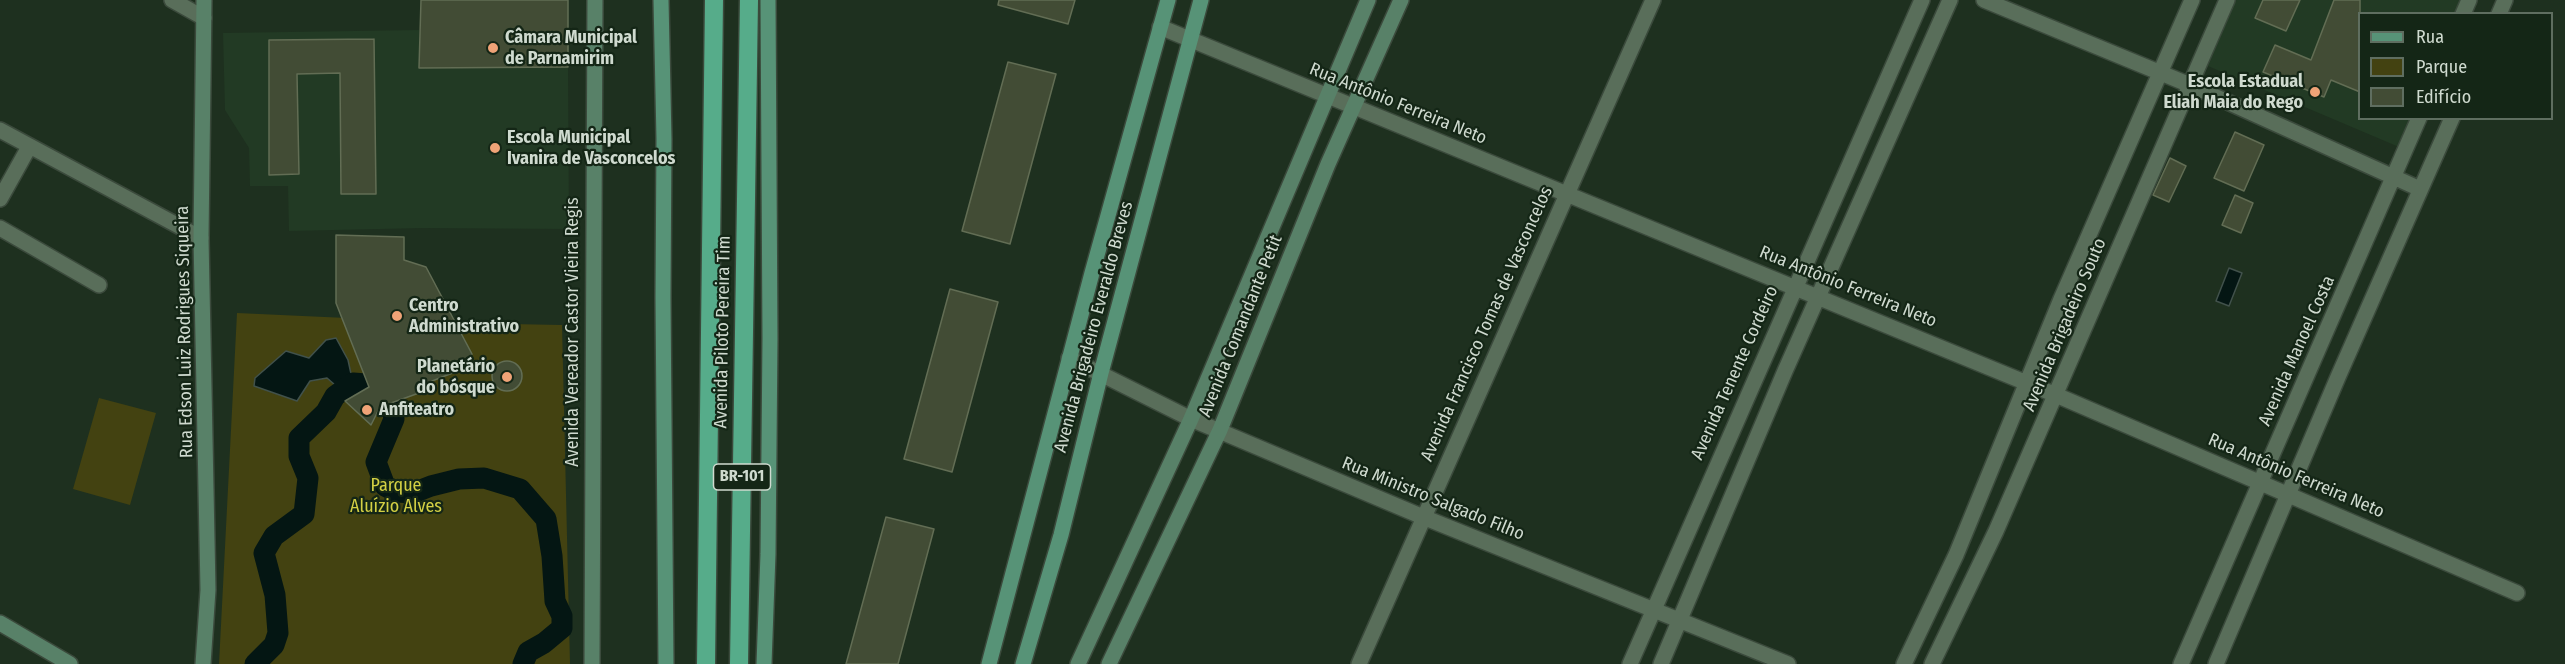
<!DOCTYPE html>
<meta charset="utf-8">
<style>
body{margin:0}
#map{position:relative;width:2565px;height:664px;overflow:hidden;background:#1e301f;font-family:"Fira Sans Condensed",sans-serif}
canvas{display:block}
.legend{position:absolute;left:2358px;top:12px;width:195px;height:108px;box-sizing:border-box;background:#142616;border:2px solid #5f6e60;margin:0;padding:8px 10px;list-style:none;font-size:18px;color:#cfdacf}
.legend li{display:flex;align-items:center;gap:12px;height:30px}
.legend b{width:30px;border:2px solid #5f6e60}
</style>
<div id="map">
<canvas width="2565" height="664"></canvas>
<ul class="legend">
<li><b style="height:8px;background:#579377"></b>Rua</li>
<li><b style="height:16px;background:#434211"></b>Parque</li>
<li><b style="height:16px;background:#424c35"></b>Edifício</li>
</ul>
</div>
<script>
const g = document.querySelector('canvas').getContext('2d');
g.lineJoin = 'round';
function paint(path, color) { g.fillStyle = color; g.fill(path, 'evenodd'); }
const poly = rows => new Path2D(rows.map(r => 'M' + r).join(''));
function trace(path, color, width, dash) { g.strokeStyle = color; g.lineWidth = width; g.lineCap = dash ? 'butt' : 'round'; g.setLineDash(dash || []); g.stroke(path); }
function drawText(font, color, halo, rows, align = 'center') {
  g.font = font + ' "Fira Sans Condensed",sans-serif'; g.lineWidth = 4.5; g.setLineDash([]); g.textBaseline = 'middle'; g.strokeStyle = halo; g.fillStyle = color; for (const [text, x, y, turn = 0] of rows) {
    g.save(); g.translate(x, y); g.rotate((+turn || 0) * Math.PI / 180); g.textAlign = isNaN(turn) ? turn : align; if (halo) g.strokeText(text, 0, 0); g.fillText(text, 0, 0); g.restore();
  }
}
const built = poly([
 [2236,0,2463,0,2457,13,2360,14,2360,118,2412,119,2399,147,2208,66],
 [419,30,419,67,568,67,569,229,423,228,289,231,288,186,250,186,249,148,225,110,223,33]
]);
const green = poly([
 [237,313,456,323,562,325,570,664,219,664],
 [99,398,156,413,130,505,73,489]
]);
const water = poly([
 [2229,268,2242,273,2229,306,2216,301,2229,268],
 [336,338,348,360,353,383,342,391,327,378,310,381,297,401,254,386,255,378,286,351,309,358,326,340,336,338]
]);
const canal = poly([
 [255,664,274,645,278,633,275,595,264,553,274,536,304,514,308,478,299,456,299,438,326,412,335,396,353,383,366,384,391,404,394,419,376,462,385,486,397,492,413,493,431,486,459,479,484,478,520,489,546,519,552,556,555,601,562,616,562,628,544,643,528,652,523,664]
]);
const building = poly([
 [421,0,568,0,568,67,419,68,421,0],
 [999,0,1075,0,1068,24,998,5,999,0],
 [2263,0,2300,0,2286,31,2255,18,2263,0],
 [2334,0,2360,0,2360,92,2331,80,2324,97,2263,72,2275,45,2311,60,2334,0],
 [374,39,376,194,341,194,340,73,297,74,299,174,269,175,269,40,374,39],
 [1008,62,1056,74,1010,244,962,231,1008,62],
 [2235,132,2264,145,2244,191,2214,178,2235,132],
 [2170,158,2186,166,2169,202,2153,195,2170,158],
 [2235,195,2253,203,2241,233,2222,225,2235,195],
 [336,235,404,237,404,260,426,267,472,354,460,370,417,387,419,393,380,407,371,425,345,401,369,387,336,303,336,235],
 [950,289,998,302,952,472,904,459,950,289],
 '492 376a15 15 0 1 1 30 0a15 15 0 1 1-30 0Z',
 [886,517,934,529,898,664,846,664,886,517]
]);
const street = poly([
 [172,0,204,18],
 [1984,0,2190,85,2420,189],
 [2463,14,2469,0],
 [2499,14,2505,0],
 [1160,27,2056,395,2517,593],
 [0,130,201,238],
 [0,199,29,147],
 [0,228,99,285],
 [1069,358,1191,419,1423,517,1788,664],
 [1359,664,1653,0],
 [1630,664,1922,0],
 [1661,664,1785,371,1950,0],
 [1904,664,1956,555,2061,299,2192,0],
 [1932,664,1996,531,2227,0],
 [2181,664,2419,118],
 [2216,664,2338,377,2452,118]
]);
const secondary = poly([
 [0,623,70,664],
 [203,664,208,590,201,238,204,0],
 [592,664,595,0],
 [1078,664,1191,419,1368,0],
 [1109,664,1220,430,1328,164,1401,0]
]);
const primary = poly([
 [661,0,664,139,663,297,666,664],
 [764,664,768,554,770,338,768,0],
 [989,664,1092,273,1168,0],
 [1023,664,1061,535,1101,373,1201,0]
]);
const highway = poly([
 [706,664,714,0],
 [739,664,749,0]
]);
const markers = [
 [493,48,6,"#efa377"],
 [2315,92,6,"#efa377"],
 [495,148,6,"#efa377"],
 [397,316,6,"#efa377"],
 [507,377,6,"#efa377"],
 [367,410,6,"#efa377"]
];
const shields = [
 [742,477,57]
];
const shieldNames = [
 ["BR-101",742,477]
];
const poiNames = [
 ["Câmara Municipal",505,38],
 ["de Parnamirim",505,59],
 ["Escola Estadual",2303,82,"right"],
 ["Eliah Maia do Rego",2303,103,"right"],
 ["Escola Municipal",507,138],
 ["Ivanira de Vasconcelos",507,159],
 ["Centro",409,306],
 ["Administrativo",409,327],
 ["Planetário",495,367,"right"],
 ["do bósque",495,388,"right"],
 ["Anfiteatro",379,410]
];
const streetNames = [
 ["Rua Antônio Ferreira Neto",1398,104,22],
 ["Rua Antônio Ferreira Neto",1848,287,22],
 ["Avenida Francisco Tomas de Vasconcelos",1487,324,-66],
 ["Avenida Brigadeiro Souto",2065,325,-67],
 ["Avenida Comandante Petit",1241,326,-68],
 ["Avenida Brigadeiro Everaldo Breves",1094,327,-75],
 ["Rua Edson Luiz Rodrigues Siqueira",185,332,-91],
 ["Avenida Vereador Castor Vieira Regis",573,332,-90],
 ["Avenida Piloto Pereira Tim",723,332,-89],
 ["Avenida Manoel Costa",2297,351,-66],
 ["Avenida Tenente Cordeiro",1735,373,-66],
 ["Rua Antônio Ferreira Neto",2296,476,23],
 ["Rua Ministro Salgado Filho",1433,499,22]
];
const parkNames = [
 ["Parque",396,486],
 ["Aluízio Alves",396,507]
];
paint(built, '#223a24');
paint(green, '#434211');
paint(water, '#041613');
trace(water, '#41514b', 1.5);
trace(canal, '#041613', 21);
paint(building, '#424c35');
trace(building, '#626d54', 1.5);
trace(street, '#3b4a3c', 18);
trace(secondary, '#3b4a3c', 18);
trace(primary, '#3b4a3c', 18);
trace(highway, '#3b4a3c', 21);
trace(street, '#596e5a', 15);
trace(secondary, '#588168', 15);
trace(primary, '#579377', 15);
trace(highway, '#56ac8a', 18);
for (const [x, y, r, color] of markers) { const dot = new Path2D(); dot.arc(x, y, r, 0, 2 * Math.PI); g.fillStyle = color; g.fill(dot); trace(dot, '#142616', 2); }
for (const [x, y, w] of shields) { const box = new Path2D(); box.roundRect(x - w / 2, y - 13, w, 26, 4.5); g.fillStyle = '#142616'; g.fill(box); trace(box, '#cfdacf', 1.5); }
drawText('bold 16px', '#cfdacf', null, shieldNames);
drawText('bold 18px', '#cfdacf', '#142616', poiNames, 'left');
drawText('18px', '#cfdacf', '#142616', streetNames);
drawText('18px', '#d3d044', '#142616', parkNames);
</script>
